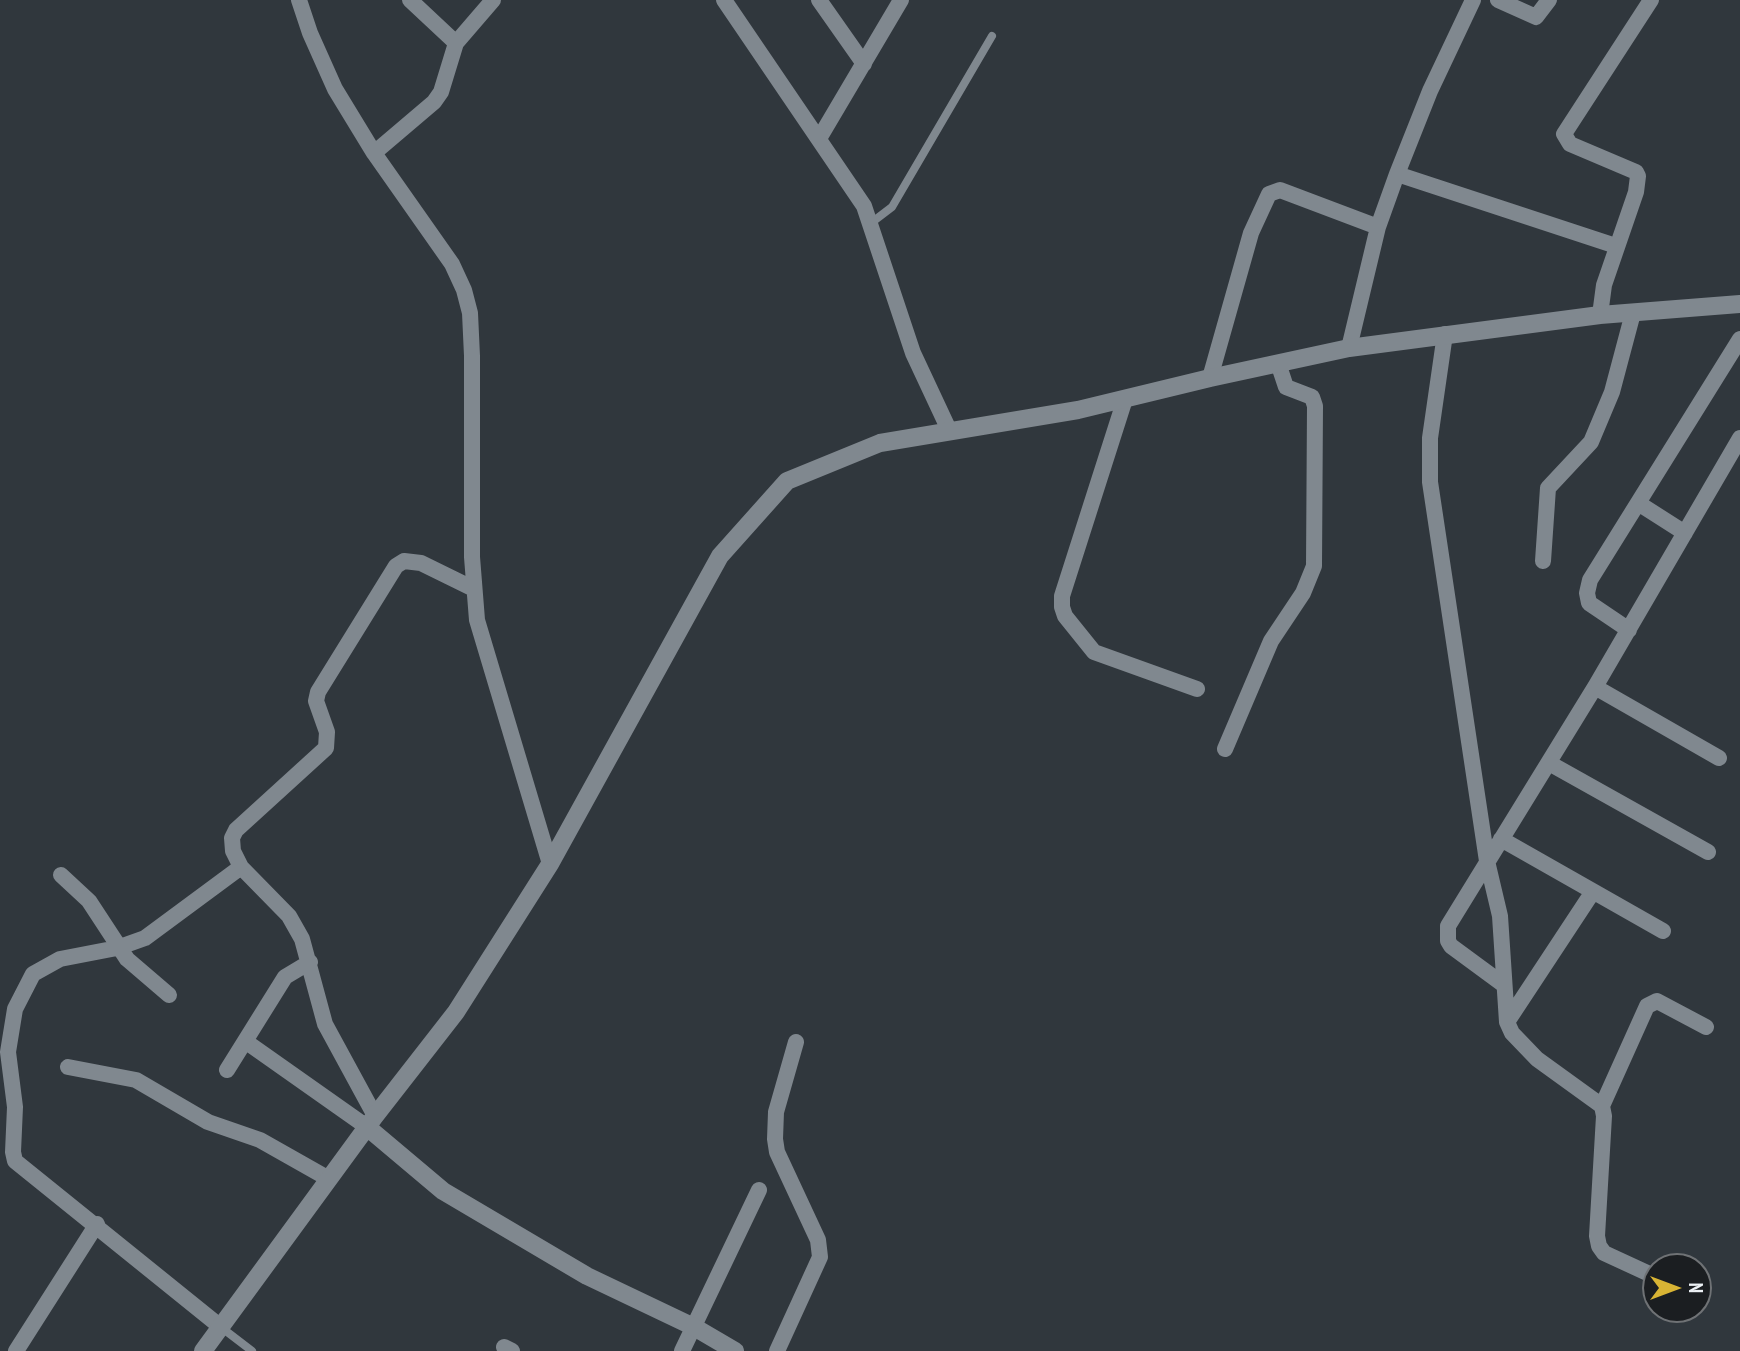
<!DOCTYPE html>
<style>
body{margin:0}
#map{position:relative;width:1740px;height:1351px;overflow:hidden;background:#30373d;font-family:"PT Sans Narrow",sans-serif}
canvas{display:block}
.north{position:absolute;left:1642px;top:1253px;width:70px;height:70px;box-sizing:border-box;background:#1b1e21;border:2px solid #6f7275;border-radius:50%;rotate:90deg;font-size:19px;font-weight:700;line-height:28px;text-align:center;color:#ecf0f4}
.north::after{content:'';display:block;margin:auto;width:24px;height:32px;background:#d8b434;clip-path:polygon(50% 0,100% 100%,50% 72%,0 100%)}
</style>
<div id="map">
<canvas width="1740" height="1351"></canvas>
<div class="north">N</div>
</div>
<script>
const g = document.querySelector('canvas').getContext('2d');
g.lineJoin = 'round';
const poly = rows => new Path2D(rows.map(r => 'M' + r).join(''));
function trace(path, color, width, dash) { g.strokeStyle = color; g.lineWidth = width; g.lineCap = dash ? 'butt' : 'round'; g.setLineDash(dash || []); g.stroke(path); }
const service = poly([
 [871,223,892,207,992,36],
 [222,1328,252,1351]
]);
const minor = poly([
 [299,0,310,33,335,89,374,153,452,264,464,290,470,313,472,356,472,557,477,620,550,864],
 [410,0,456,43],
 [724,0,864,206,913,353,949,430],
 [819,0,864,64],
 [1498,0,1536,17,1549,0],
 [820,137,901,0],
 [374,153,434,102,441,92,456,43,493,0],
 [1397,174,1616,246],
 [1600,315,1604,285,1636,192,1638,176,1636,172,1570,144,1564,134,1651,0],
 [1445,334,1430,438,1430,482,1487,861,1500,916,1507,1022,1512,1033,1537,1059,1602,1106,1604,1116,1597,1236,1599,1246,1604,1253,1656,1277],
 [1349,348,1378,227,1397,174,1430,91,1473,0],
 [1210,378,1251,233,1269,194,1280,190,1378,227],
 [1125,399,1062,596,1062,607,1065,616,1094,652,1197,689],
 [1638,503,1685,533],
 [1543,561,1548,488,1591,442,1612,392,1633,313],
 [1629,630,1589,603,1587,593,1590,580,1740,339],
 [1595,687,1719,758],
 [1225,749,1271,641,1303,593,1314,566,1315,406,1312,397,1286,387,1278,363],
 [1549,763,1708,852],
 [1501,839,1663,931],
 [61,875,89,901,127,959,169,995],
 [1504,985,1451,946,1448,941,1448,926,1595,687,1740,438],
 [1507,1022,1592,893],
 [245,1041,367,1127],
 [68,1067,136,1080,208,1122,260,1140,329,1179],
 [227,1070,285,977,310,962],
 [1602,1106,1647,1006,1657,1001,1706,1027],
 [375,1116,325,1024,302,939,289,916,241,867,233,851,232,838,236,830,326,748,327,732,316,701,318,692,396,566,404,561,421,563,474,589],
 [222,1328,15,1161,13,1152,15,1107,8,1052,15,1009,33,974,60,959,117,948,145,938,241,867],
 [504,1347,512,1351],
 [16,1351,97,1224],
 [682,1351,759,1190],
 [777,1351,820,1257,818,1240,777,1152,775,1139,776,1112,796,1042]
]);
const tertiary = poly([
 [367,1127,443,1191,587,1276,694,1327,735,1351],
 [203,1351,375,1116,456,1012,550,864,720,556,787,481,880,443,1078,410,1210,378,1349,348,1600,315,1740,304]
]);
trace(service, '#80888f', 8);
trace(minor, '#80888f', 16);
trace(tertiary, '#80888f', 18);
</script>
